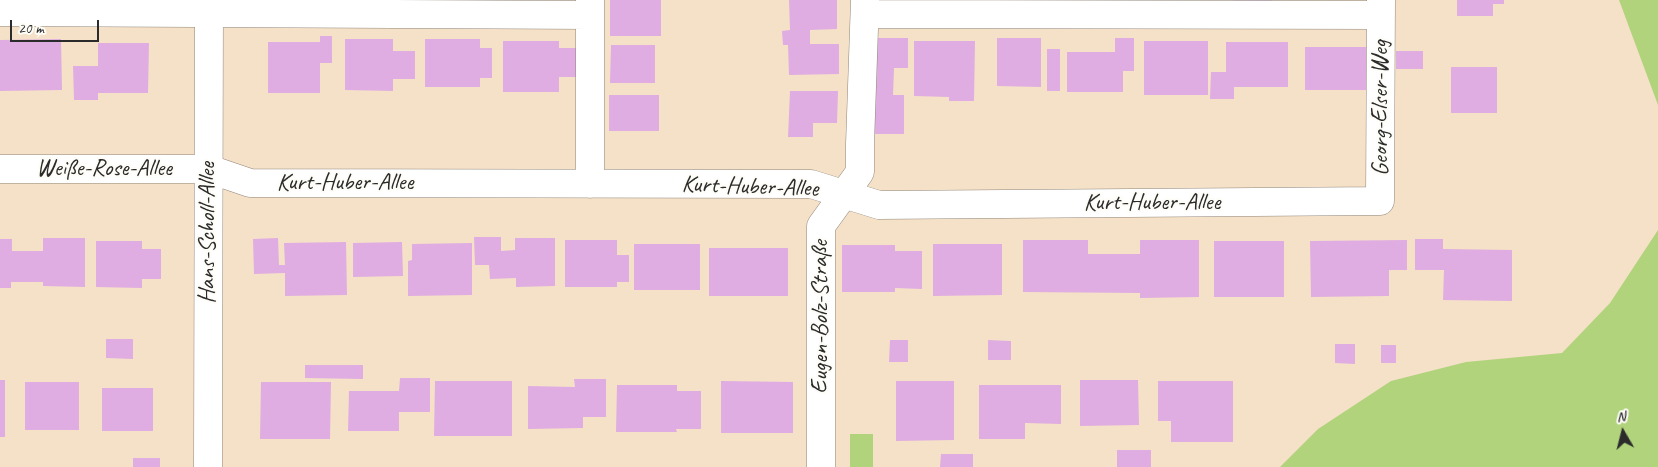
<!DOCTYPE html>
<meta charset="utf-8">
<style>
body{margin:0}
#map{position:relative;width:1658px;height:467px;overflow:hidden;background:#f5e1c8;font-family:Caveat,sans-serif}
canvas{display:block}
.north{position:absolute;left:1598px;top:407px;width:50px;height:50px;-webkit-text-stroke:4px #fdfcf7;paint-order:stroke;rotate:352deg;font-size:14px;font-weight:700;line-height:20px;text-align:center;color:#2b2b2b}
.north::after{content:'';display:block;margin:auto;width:18px;height:22px;background:#2b2b2b;clip-path:polygon(50% 0,100% 100%,50% 72%,0 100%)}
.scale{position:absolute;left:10px;top:20px;width:89px;height:22px;box-sizing:border-box;border:2px solid #2b2b2b;border-top:0;padding-left:6px;font-size:15px;line-height:18px;white-space:nowrap;color:#2b2b2b;-webkit-text-stroke:4px #fdfcf7;paint-order:stroke}
</style>
<div id="map">
<canvas width="1658" height="467"></canvas>
<div class="north">N</div>
<div class="scale">20 m</div>
</div>
<script>
const g = document.querySelector('canvas').getContext('2d');
g.lineJoin = 'round';
function paint(path, color) { g.fillStyle = color; g.fill(path, 'evenodd'); }
const poly = rows => new Path2D(rows.map(r => 'M' + r).join(''));
function trace(path, color, width, dash) { g.strokeStyle = color; g.lineWidth = width; g.lineCap = dash ? 'butt' : 'round'; g.setLineDash(dash || []); g.stroke(path); }
function drawText(font, color, halo, rows, align = 'center') {
  g.font = font + ' Caveat,sans-serif'; g.lineWidth = 4; g.setLineDash([]); g.textBaseline = 'middle'; g.strokeStyle = halo; g.fillStyle = color; for (const [text, x, y, turn = 0] of rows) {
    g.save(); g.translate(x, y); g.rotate((+turn || 0) * Math.PI / 180); g.textAlign = isNaN(turn) ? turn : align; if (halo) g.strokeText(text, 0, 0); g.fillText(text, 0, 0); g.restore();
  }
}
const green = poly([
 [1619,0,1658,0,1658,105],
 [1658,230,1658,467,1280,467,1318,429,1391,381,1466,362,1562,353,1610,303],
 [850,434,873,434,873,467,850,467]
]);
const building = poly([
 [610,0,661,0,661,36,610,36],
 [789,0,837,0,837,29,810,30,810,44,839,44,839,74,789,75,788,45,783,45,782,31,790,30],
 [1062,0,1105,0,1105,2,1062,2],
 [1233,0,1272,0,1272,5,1233,5],
 [1457,0,1504,0,1504,4,1493,4,1493,16,1457,16],
 [320,36,332,36,332,63,320,63,320,93,268,93,268,42,320,42],
 [875,38,908,38,908,68,894,68,893,95,904,95,904,134,875,134],
 [997,38,1041,38,1041,87,997,86],
 [1115,38,1134,38,1134,71,1123,71,1123,92,1067,92,1067,52,1115,52],
 [61,39,62,90,0,91,0,40],
 [345,39,393,39,393,51,415,51,415,79,393,79,393,91,345,90],
 [425,39,480,39,480,48,492,48,492,78,480,78,480,87,425,87],
 [503,41,559,41,559,48,577,48,576,77,559,77,559,92,503,92],
 [914,41,975,41,974,101,949,101,949,97,914,96],
 [1144,41,1208,41,1208,95,1144,95],
 [1226,42,1288,42,1288,87,1234,87,1234,99,1210,99,1211,72,1226,72],
 [98,43,149,43,148,93,98,93],
 [611,45,655,45,655,83,610,83],
 [1305,47,1366,47,1366,90,1305,90],
 [1047,49,1060,49,1060,91,1047,91],
 [1396,51,1423,51,1423,69,1396,69],
 [73,66,98,66,98,100,74,100],
 [1451,67,1497,67,1497,113,1451,113],
 [790,91,838,91,837,123,813,123,813,137,788,137],
 [609,95,659,95,659,131,609,131],
 [474,237,501,237,501,251,515,250,515,238,555,238,555,286,516,287,516,278,490,279,489,265,475,265],
 [43,238,85,238,85,287,43,286,43,282,11,282,11,288,0,288,0,239,12,239,12,251,43,251],
 [278,238,279,265,285,265,284,243,346,242,347,295,285,296,285,273,254,274,253,239],
 [1415,239,1443,239,1443,249,1512,250,1512,301,1443,300,1444,270,1415,270],
 [565,240,617,240,617,255,629,255,629,282,617,282,617,287,565,287],
 [1023,240,1088,240,1088,254,1140,254,1140,240,1199,240,1199,297,1140,298,1140,293,1023,292],
 [1407,240,1407,270,1389,270,1389,296,1311,297,1310,241],
 [96,241,142,241,142,249,161,249,161,279,142,279,142,288,96,287],
 [1214,241,1284,241,1284,297,1214,297],
 [402,242,403,276,353,277,353,243],
 [472,243,472,295,408,296,408,261,412,260,412,244],
 [634,244,700,244,700,290,634,290],
 [933,244,1002,244,1002,295,933,296],
 [842,245,895,245,895,251,922,251,922,289,895,288,895,292,842,292],
 [709,248,788,248,788,296,709,296],
 [106,339,133,339,133,359,106,358],
 [890,340,908,340,908,362,889,362],
 [988,340,1011,341,1011,360,988,360],
 [1335,344,1355,344,1355,364,1335,363],
 [1381,345,1396,345,1396,363,1381,363],
 [305,365,363,365,363,379,305,378],
 [400,378,430,378,430,412,399,412,399,431,348,431,349,391,399,391],
 [574,379,606,379,606,417,583,417,583,428,528,429,528,386,575,387],
 [0,380,5,380,5,437,0,437],
 [1080,380,1138,380,1139,425,1080,426],
 [435,381,512,381,512,436,434,436],
 [721,381,793,382,793,433,721,433],
 [896,381,954,381,954,440,896,441],
 [1158,381,1233,381,1233,442,1171,442,1171,421,1158,421],
 [25,382,79,382,79,430,25,430],
 [261,382,331,382,330,439,260,439],
 [617,385,677,385,677,391,701,391,701,429,676,429,677,432,616,432],
 [979,385,1061,385,1061,424,1025,423,1025,439,979,439],
 [102,388,153,388,153,431,102,431],
 [1117,450,1151,450,1151,467,1117,467],
 [941,454,973,454,973,467,940,467],
 [133,458,160,458,160,467,133,467]
]);
const minor = poly([
 [590,0,590,184],
 [0,12,590,15],
 [865,14,1381,15],
 [0,169,209,169,250,183,811,184,879,205,1380,201,1381,0],
 [208,467,209,0],
 [821,467,821,226,860,172,860,144,865,0]
]);
const streetNames = [
 ["Georg-Elser-Weg",1381,108,-90],
 ["Weiße-Rose-Allee",104,169],
 ["Kurt-Huber-Allee",345,183],
 ["Kurt-Huber-Allee",750,187,2],
 ["Kurt-Huber-Allee",1152,203],
 ["Hans-Scholl-Allee",208,233,-90],
 ["Eugen-Bolz-Straße",821,317,-90]
];
paint(green, '#b0d37c');
paint(building, '#dfade1');
trace(minor, '#90867a', 29);
trace(minor, '#fff', 28);
drawText('24px', '#2b2b2b', '#fdfcf7', streetNames);
</script>
